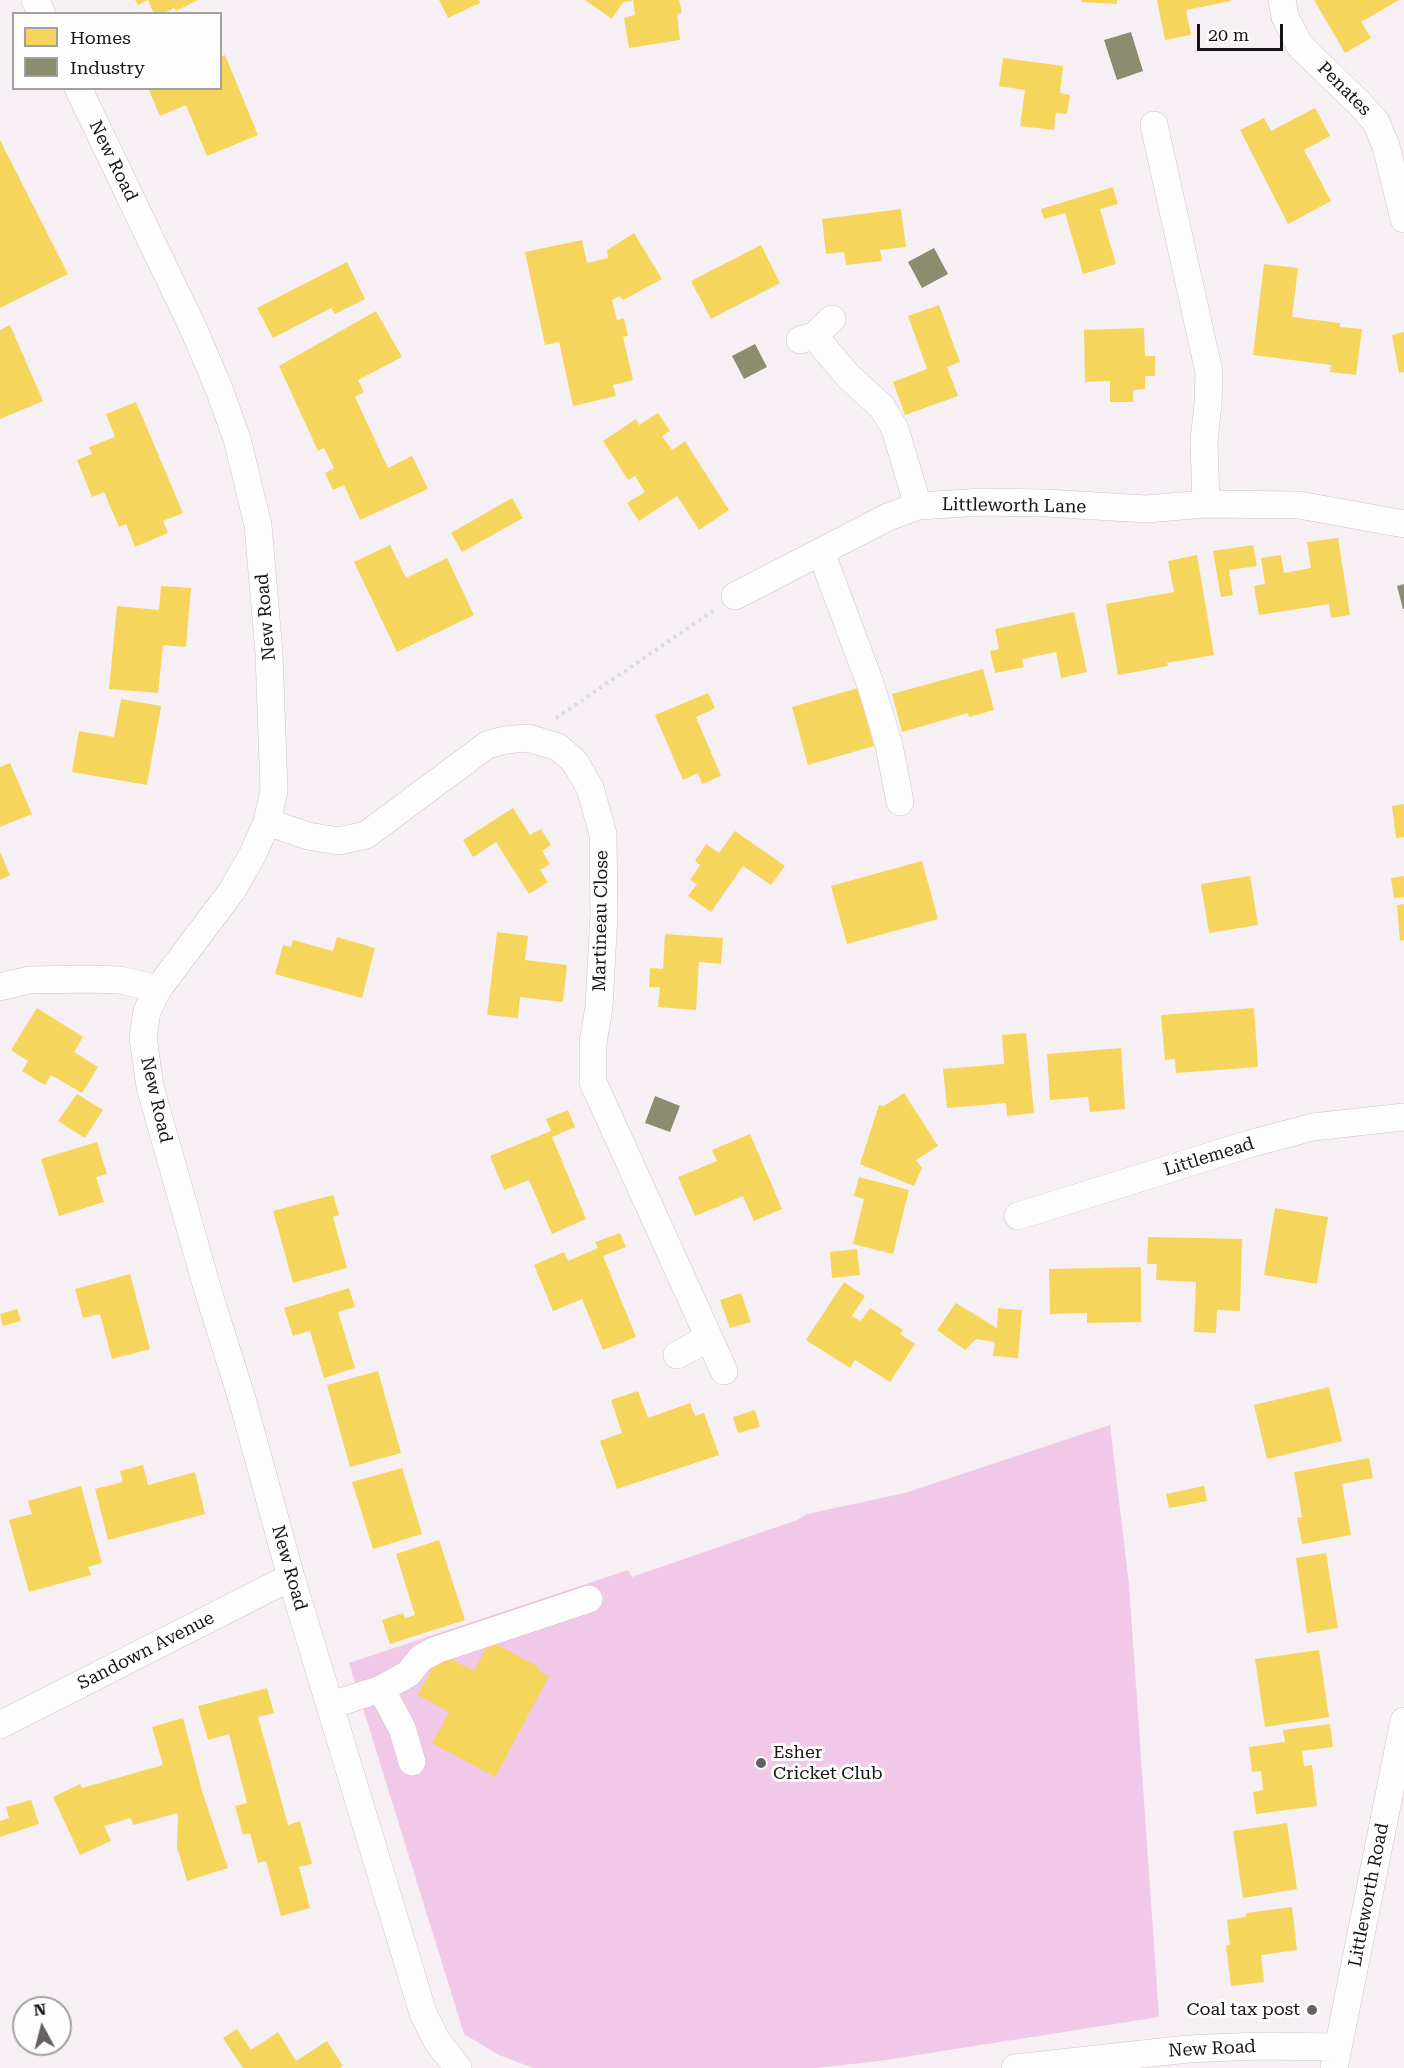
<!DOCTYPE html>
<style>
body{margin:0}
#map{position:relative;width:1404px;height:2068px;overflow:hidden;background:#f6f0f5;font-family:"Roboto Serif",serif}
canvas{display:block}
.legend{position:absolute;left:12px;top:12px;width:210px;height:78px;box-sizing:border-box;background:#fefefe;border:2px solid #a2a0a2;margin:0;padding:8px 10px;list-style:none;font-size:18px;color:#181317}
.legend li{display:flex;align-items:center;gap:12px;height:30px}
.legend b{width:30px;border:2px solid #a2a0a2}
.north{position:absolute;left:12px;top:1996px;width:60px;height:60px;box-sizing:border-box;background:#fefefe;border:2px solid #a2a0a2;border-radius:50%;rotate:353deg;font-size:16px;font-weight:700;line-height:24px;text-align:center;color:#181317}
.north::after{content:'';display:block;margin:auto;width:21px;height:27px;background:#666065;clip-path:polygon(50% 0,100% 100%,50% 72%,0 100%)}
.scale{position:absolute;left:1197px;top:24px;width:86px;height:27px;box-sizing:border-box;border:3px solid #181317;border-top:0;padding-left:8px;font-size:18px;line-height:21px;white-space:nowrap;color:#181317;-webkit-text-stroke:4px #fefefe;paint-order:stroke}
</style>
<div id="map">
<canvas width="1404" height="2068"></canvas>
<ul class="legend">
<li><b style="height:16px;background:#f6d55c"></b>Homes</li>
<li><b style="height:16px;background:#8c8c6e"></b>Industry</li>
</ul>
<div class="north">N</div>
<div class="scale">20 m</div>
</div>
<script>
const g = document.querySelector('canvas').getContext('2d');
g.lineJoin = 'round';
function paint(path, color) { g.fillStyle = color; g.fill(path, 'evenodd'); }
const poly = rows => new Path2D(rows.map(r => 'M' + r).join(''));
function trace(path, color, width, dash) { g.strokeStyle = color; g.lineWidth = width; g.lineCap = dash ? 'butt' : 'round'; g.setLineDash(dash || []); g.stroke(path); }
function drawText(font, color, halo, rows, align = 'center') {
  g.font = font + ' "Roboto Serif",serif'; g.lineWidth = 6; g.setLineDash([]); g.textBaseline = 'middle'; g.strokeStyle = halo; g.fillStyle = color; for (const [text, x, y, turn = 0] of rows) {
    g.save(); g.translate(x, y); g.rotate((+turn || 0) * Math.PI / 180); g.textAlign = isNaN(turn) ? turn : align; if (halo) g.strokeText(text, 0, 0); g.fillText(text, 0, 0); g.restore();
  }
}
const green = poly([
 [1110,1425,1129,1585,1159,2017,879,2061,815,2068,533,2068,499,2055,464,2034,349,1663,628,1570,632,1577,797,1520,807,1514,905,1493]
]);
const homes = poly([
 [135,0,198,0,176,11,174,8,162,14,154,14,148,0,138,5],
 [439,0,479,0,480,3,448,18],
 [585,0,632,0,632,1,623,2,612,19],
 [633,0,679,0,682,13,677,14,680,40,629,48,624,18,635,15],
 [1081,0,1117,0,1117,4,1081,2],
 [1157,0,1231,0,1231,1,1186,10,1191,35,1165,40],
 [1314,0,1399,0,1361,22,1371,38,1345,53],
 [225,55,258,135,207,156,186,105,160,116,148,88,220,88,220,57],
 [1003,58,1063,66,1060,93,1070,95,1067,114,1056,113,1054,130,1020,126,1025,90,999,86],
 [1315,108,1330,136,1304,150,1331,201,1288,224,1240,130,1264,118,1271,131],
 [0,140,68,274,0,308],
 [1113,187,1118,204,1100,209,1116,264,1083,274,1065,213,1044,219,1041,209],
 [901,209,906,247,880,250,882,261,846,265,844,252,826,254,822,219],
 [634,233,662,279,623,300,620,296,612,300,617,320,624,318,628,336,623,337,633,380,613,385,616,396,573,406,559,342,545,345,525,252,582,240,587,263,608,258,607,250],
 [761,245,780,283,711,319,691,281],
 [347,262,365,299,335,314,331,308,273,338,257,308],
 [1264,264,1298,268,1292,317,1340,323,1340,327,1362,329,1356,375,1330,372,1331,365,1253,355],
 [939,305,960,362,947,367,958,396,905,415,893,382,927,369,908,316],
 [376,311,402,357,358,380,364,392,355,397,388,468,412,456,428,489,360,520,344,485,333,490,325,473,334,468,324,448,318,451,279,366],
 [10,325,43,401,0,419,0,330],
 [1144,328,1145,356,1155,356,1155,376,1145,376,1145,389,1133,390,1133,402,1110,402,1110,381,1085,382,1084,330],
 [1404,332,1404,372,1399,373,1392,335],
 [136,402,183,513,163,521,168,533,135,547,126,524,119,527,104,492,92,497,77,460,92,454,89,447,115,437,106,414],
 [658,413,670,431,662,436,672,450,685,441,729,510,699,530,677,496,639,521,627,503,645,492,635,476,628,480,603,441,636,419,639,425],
 [512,498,523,518,462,552,451,533],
 [1338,538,1350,615,1331,618,1329,604,1259,615,1254,586,1265,584,1261,558,1281,555,1284,573,1311,568,1307,542],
 [390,545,406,578,447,558,474,615,397,652,354,562],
 [1253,545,1257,566,1229,570,1233,595,1221,597,1213,551],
 [1197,555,1214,655,1167,663,1168,666,1118,675,1106,604,1174,592,1168,561],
 [161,586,191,588,186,647,163,645,158,693,109,689,117,606,159,610],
 [1074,612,1087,672,1061,678,1056,652,1022,659,1024,667,995,673,990,651,999,649,995,629],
 [983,669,994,710,969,717,968,713,902,732,892,694],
 [858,688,874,746,808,765,792,707],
 [708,693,715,708,696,717,721,776,702,784,698,773,683,780,655,715],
 [121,699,161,706,147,785,72,772,79,731,114,737],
 [10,763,32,814,0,827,0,767],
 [1404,804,1404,837,1396,838,1392,806],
 [513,808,530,835,541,829,551,845,542,851,550,864,540,870,548,882,529,894,496,842,473,857,463,840],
 [735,831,785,866,771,885,743,866,711,912,688,896,697,884,690,880,700,865,695,861,706,844,719,853],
 [0,852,10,875,0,880],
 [922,861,938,919,847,944,831,886],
 [1250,876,1258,925,1209,933,1201,884],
 [1404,876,1404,897,1394,898,1391,878],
 [1404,904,1404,940,1400,941,1397,905],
 [497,932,528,936,525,960,567,965,563,1002,520,997,518,1018,487,1015],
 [665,934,723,938,721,964,699,962,696,1010,658,1007,660,987,649,987,650,968,663,969],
 [337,937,375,948,362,998,275,974,283,945,291,947,293,940,333,951],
 [37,1008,83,1037,74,1052,98,1067,82,1093,51,1075,45,1085,22,1071,28,1061,11,1050],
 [1254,1008,1258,1067,1176,1073,1175,1059,1165,1060,1161,1015],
 [1026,1033,1034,1113,1007,1116,1006,1103,947,1108,943,1069,1004,1064,1002,1035],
 [1121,1048,1125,1109,1090,1112,1088,1097,1050,1100,1047,1054],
 [904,1093,938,1146,916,1160,922,1168,914,1186,860,1164,879,1105,884,1106],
 [77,1094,103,1110,85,1138,58,1121],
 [568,1110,575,1127,552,1137,586,1219,552,1234,529,1180,504,1190,490,1156,551,1131,546,1119],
 [750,1134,782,1209,754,1221,743,1196,695,1216,678,1177,717,1161,712,1150],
 [97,1142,107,1174,96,1177,104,1202,59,1216,41,1159],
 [859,1177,909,1190,893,1254,853,1244,864,1199,854,1196],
 [333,1195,339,1215,333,1217,347,1268,293,1283,273,1211],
 [1275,1208,1328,1217,1317,1284,1264,1275],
 [620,1233,626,1247,603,1256,636,1337,603,1350,582,1299,553,1311,534,1265,564,1252,568,1261,598,1248,595,1242],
 [1148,1237,1242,1239,1240,1311,1217,1310,1216,1333,1194,1332,1196,1282,1156,1280,1157,1264,1147,1264],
 [857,1249,860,1275,832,1278,830,1252],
 [1141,1267,1141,1322,1087,1323,1087,1313,1050,1314,1049,1269],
 [130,1274,150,1349,112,1359,100,1314,83,1318,75,1289],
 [844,1282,865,1296,852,1316,861,1321,870,1308,903,1330,900,1334,915,1344,890,1382,855,1360,850,1368,806,1340],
 [349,1288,355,1307,338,1312,355,1368,324,1378,310,1331,293,1336,284,1308],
 [741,1293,751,1322,730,1328,720,1300],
 [956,1303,997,1328,998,1308,1022,1310,1018,1358,993,1356,995,1342,976,1339,965,1350,937,1330],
 [17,1309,21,1321,3,1326,0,1314],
 [378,1371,401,1453,350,1467,327,1385],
 [1329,1387,1342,1441,1267,1459,1254,1405],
 [638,1391,648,1418,690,1403,695,1416,704,1413,719,1455,617,1489,600,1441,622,1433,611,1400],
 [755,1410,760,1427,738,1433,733,1417],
 [1369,1458,1373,1478,1342,1484,1351,1535,1302,1544,1297,1518,1302,1517,1294,1472],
 [143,1465,148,1485,195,1472,205,1514,108,1540,95,1489,123,1482,120,1471],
 [402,1468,422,1534,373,1549,352,1482],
 [81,1486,102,1563,88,1567,91,1575,29,1592,9,1520,32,1514,28,1501],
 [1204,1486,1207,1501,1169,1508,1166,1494],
 [439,1540,465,1620,390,1644,382,1620,403,1613,405,1618,415,1615,396,1554],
 [1326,1553,1338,1628,1307,1633,1296,1558],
 [490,1641,539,1667,537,1670,549,1676,495,1777,432,1743,449,1712,418,1695,440,1653,474,1671],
 [1319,1650,1329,1717,1265,1727,1255,1659],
 [267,1688,274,1713,258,1717,288,1825,300,1821,312,1864,299,1867,310,1908,281,1916,266,1861,258,1863,250,1833,243,1835,235,1806,247,1803,229,1734,208,1740,198,1706],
 [183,1718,202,1791,228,1868,187,1881,177,1847,178,1813,133,1825,131,1818,104,1826,111,1841,80,1855,53,1797,80,1784,82,1788,163,1765,152,1727],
 [1330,1724,1333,1747,1302,1751,1304,1766,1312,1765,1317,1806,1256,1814,1253,1792,1263,1790,1261,1771,1252,1772,1249,1747,1285,1742,1283,1730],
 [31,1800,39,1824,0,1837,0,1821,9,1818,6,1807],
 [1287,1823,1297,1889,1243,1898,1233,1831],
 [1292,1907,1297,1950,1261,1955,1264,1982,1231,1986,1226,1946,1230,1945,1227,1920,1246,1917,1246,1913],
 [237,2029,251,2050,278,2032,296,2061,327,2041,343,2066,340,2068,243,2068,223,2038]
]);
const industry = poly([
 [1131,32,1143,71,1117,80,1104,40],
 [934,248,948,274,922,288,908,262],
 [755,344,767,367,744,379,732,356],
 [1404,584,1404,609,1403,609,1397,586],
 [655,1096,680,1106,670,1132,645,1123]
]);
const path = poly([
 [556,718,713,611]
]);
const minor = poly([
 [35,0,42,14],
 [1282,0,1285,17,1300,46,1359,103,1376,122,1386,146,1404,219],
 [78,88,194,330,219,389,237,439,258,525,269,653,274,791,267,822,252,856,231,892,158,989,147,1011,143,1037,150,1087,208,1291,242,1399,291,1577,423,2013,437,2041,458,2068],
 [1154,125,1209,372,1208,404,1204,441,1206,504],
 [814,336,849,377,882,407,895,429,918,506],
 [800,340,814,336,832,319],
 [821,552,870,683,889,745,900,802],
 [735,596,888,517,918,506,983,502,1046,503,1146,509,1206,504,1299,505,1404,524],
 [267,822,308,836,339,841,366,835,487,745,505,740,528,738,558,747,575,762,590,788,603,834,604,914,599,1007,593,1043,593,1082,724,1371],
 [0,987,29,980,90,979,120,980,158,989],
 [1018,1216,1249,1144,1313,1127,1404,1117],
 [677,1355,709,1338],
 [381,1689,402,1728,412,1762],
 [331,1705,381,1689,408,1674,421,1658,436,1650,589,1599],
 [0,1725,291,1577],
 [1015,2068,1188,2049,1259,2046,1338,2047],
 [1334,2068,1404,1721]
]);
const markers = [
 [761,1763,6,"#666065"],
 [1312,2010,6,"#666065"]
];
const streetNames = [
 ["Penates",1344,89,45],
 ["New Road",113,161,64],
 ["Littleworth Lane",1014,506,1],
 ["New Road",266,617,-95],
 ["Martineau Close",601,921,-89],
 ["New Road",156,1100,77],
 ["Littlemead",1209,1157,-17],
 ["New Road",289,1568,74],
 ["Sandown Avenue",146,1651,-27],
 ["Littleworth Road",1369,1895,-79],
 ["New Road",1212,2049,-3]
];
const poiNames = [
 ["Esher",773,1753],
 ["Cricket Club",773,1774],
 ["Coal tax post",1300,2010,"right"]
];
paint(green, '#f1c8e8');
paint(homes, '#f6d55c');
paint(industry, '#8c8c6e');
trace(minor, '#c9c3c7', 28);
trace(path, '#dcdadc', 4, [3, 4.5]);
trace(minor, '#fefdfe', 27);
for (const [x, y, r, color] of markers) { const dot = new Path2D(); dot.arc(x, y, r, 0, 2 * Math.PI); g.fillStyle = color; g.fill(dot); trace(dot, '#fefefe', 2); }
drawText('18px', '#181317', '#fefefe', streetNames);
drawText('18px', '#181317', '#fefefe', poiNames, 'left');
</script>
